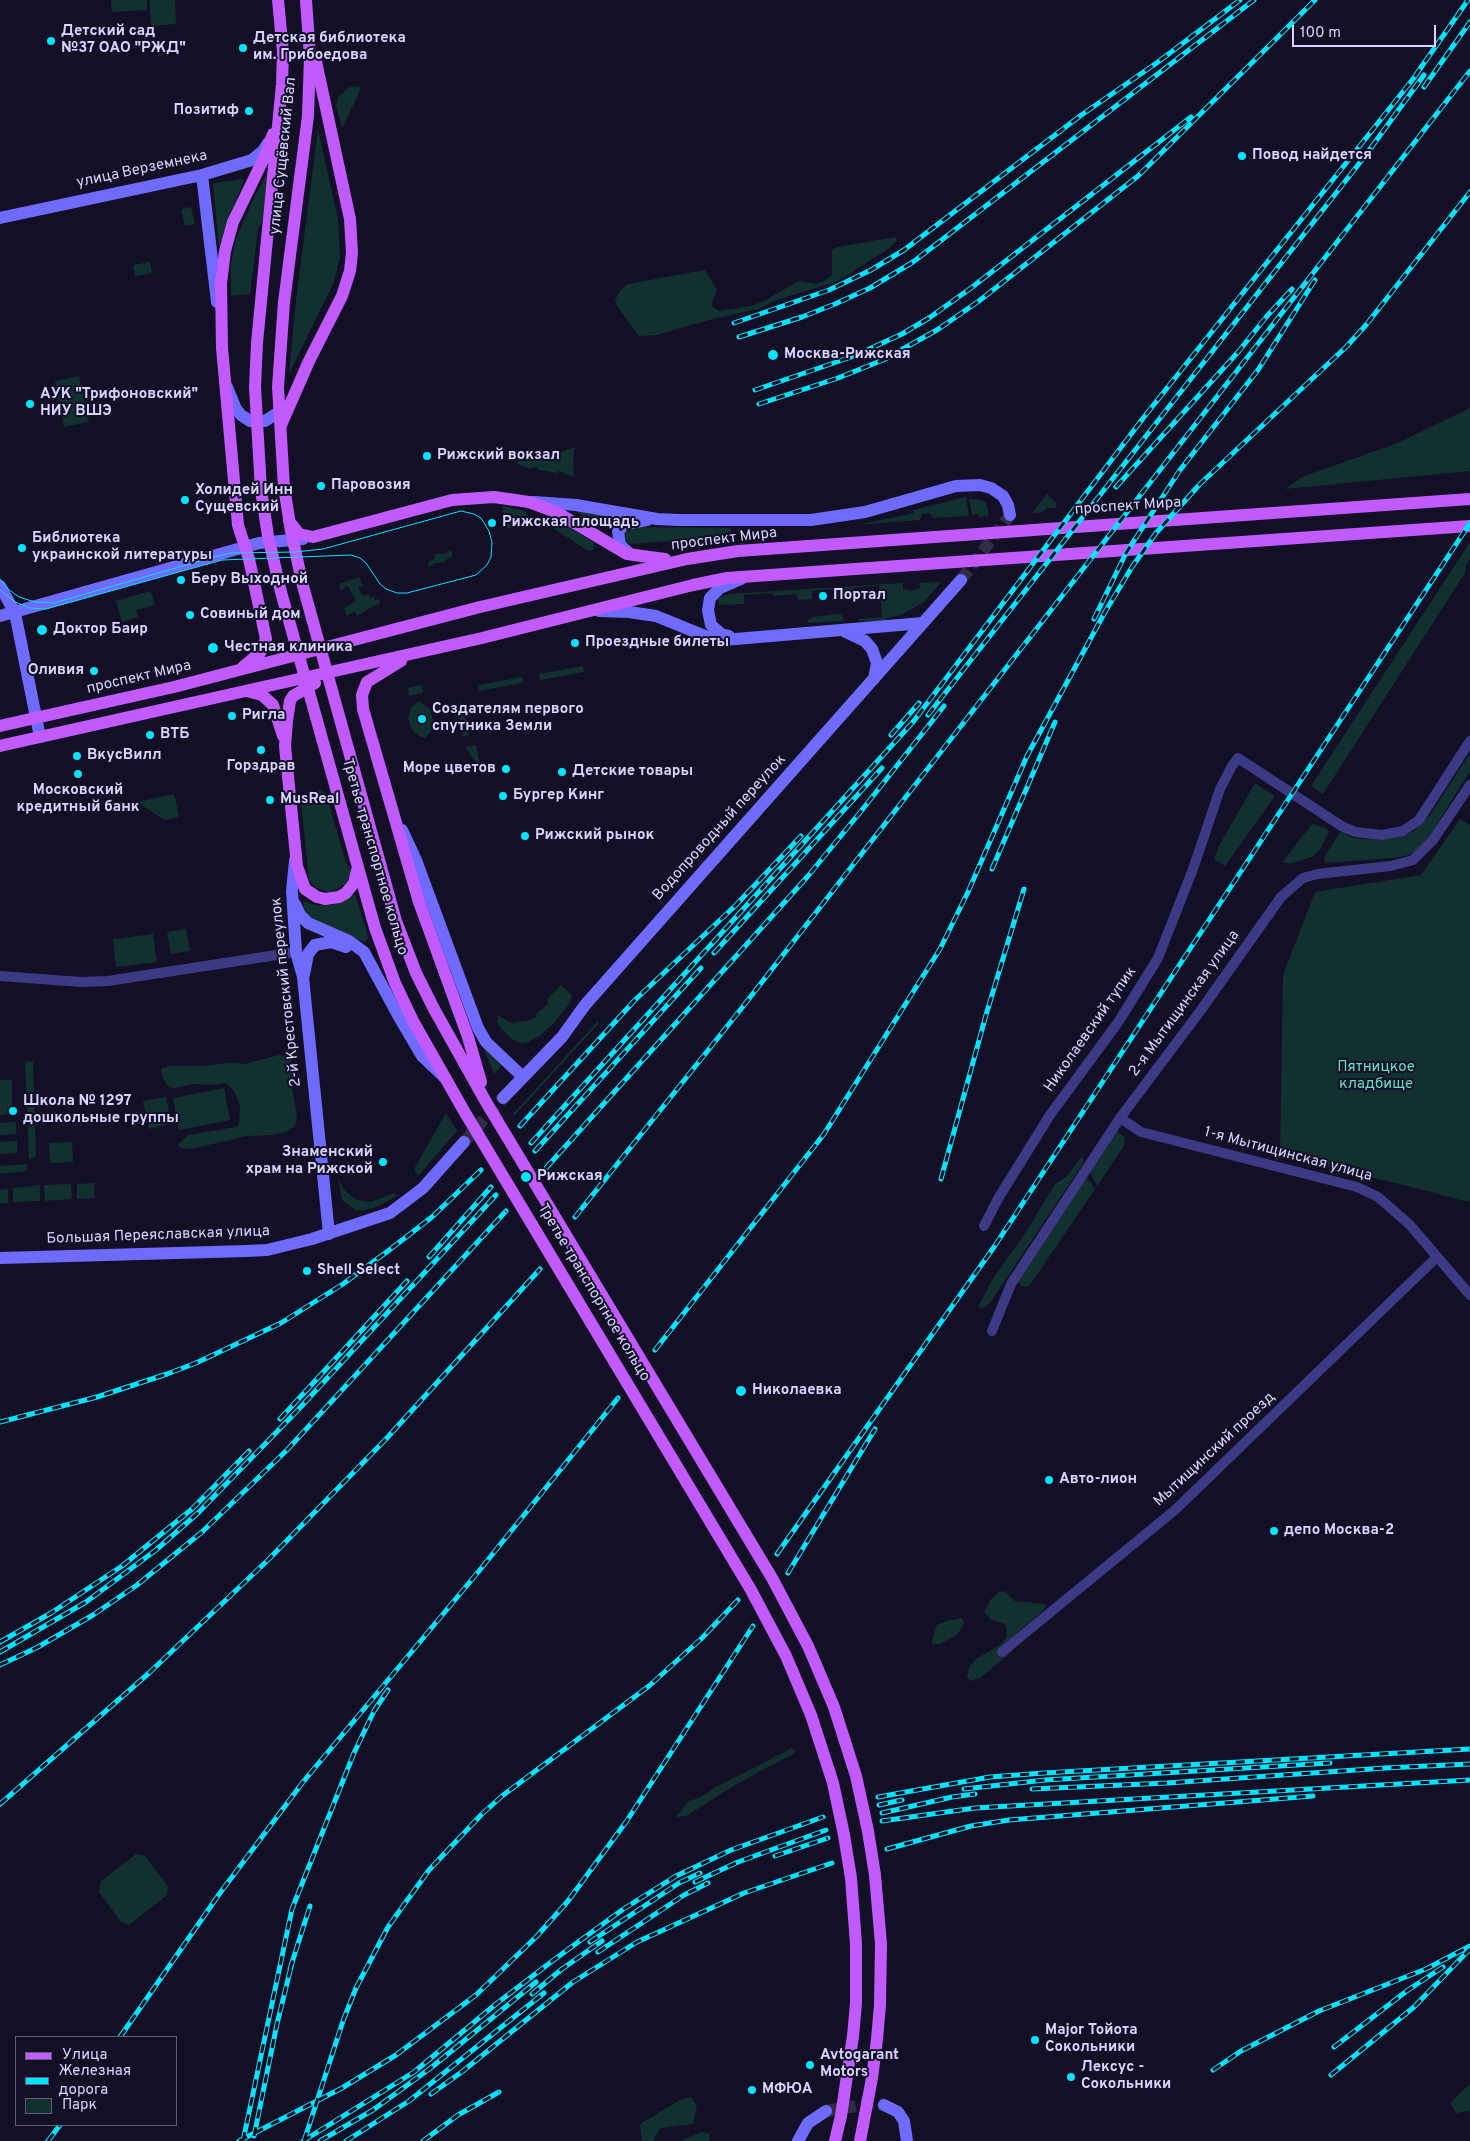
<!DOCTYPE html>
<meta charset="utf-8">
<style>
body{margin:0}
#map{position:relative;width:1470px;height:2141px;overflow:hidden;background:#130f26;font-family:Overpass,sans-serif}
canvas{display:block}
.legend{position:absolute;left:15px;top:2036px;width:162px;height:90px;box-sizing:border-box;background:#130f26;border:1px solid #625e7d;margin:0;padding:6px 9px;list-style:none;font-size:15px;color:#d9d4ff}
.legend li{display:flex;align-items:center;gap:10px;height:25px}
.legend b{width:25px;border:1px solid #625e7d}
.scale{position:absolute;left:1292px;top:25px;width:144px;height:22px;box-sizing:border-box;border:2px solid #d9d4ff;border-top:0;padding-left:6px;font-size:15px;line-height:18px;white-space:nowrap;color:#d9d4ff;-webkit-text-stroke:4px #130f26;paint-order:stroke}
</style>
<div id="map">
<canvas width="1470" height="2141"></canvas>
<ul class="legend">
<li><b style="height:6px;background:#c25bff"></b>Улица</li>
<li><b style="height:6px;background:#00e5ff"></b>Железная дорога</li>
<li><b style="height:14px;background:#12302f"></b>Парк</li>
</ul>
<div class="scale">100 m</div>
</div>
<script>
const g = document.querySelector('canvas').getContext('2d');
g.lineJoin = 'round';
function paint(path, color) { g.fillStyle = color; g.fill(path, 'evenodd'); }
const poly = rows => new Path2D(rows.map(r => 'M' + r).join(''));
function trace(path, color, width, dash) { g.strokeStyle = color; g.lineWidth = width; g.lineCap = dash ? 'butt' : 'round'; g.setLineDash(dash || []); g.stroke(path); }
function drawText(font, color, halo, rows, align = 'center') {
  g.font = font + ' Overpass,sans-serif'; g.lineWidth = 4; g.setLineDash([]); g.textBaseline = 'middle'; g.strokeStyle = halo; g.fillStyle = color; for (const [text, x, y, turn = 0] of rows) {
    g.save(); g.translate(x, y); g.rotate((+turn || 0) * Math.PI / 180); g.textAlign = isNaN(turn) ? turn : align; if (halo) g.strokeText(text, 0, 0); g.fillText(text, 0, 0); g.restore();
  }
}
const green = poly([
 [111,0,147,0,147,10,112,12],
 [149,0,175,0,176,24,151,26],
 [361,86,358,95,342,128,336,106,338,97,350,87],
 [318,129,338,219,340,257,334,282,289,374,296,300],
 [267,173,268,174,262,221,258,229,250,294,231,296,231,263,236,239,253,200],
 [243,179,244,180,227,222,219,248,213,185,215,183],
 [191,207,195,224,185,226,181,209],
 [896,237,897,241,888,249,838,281,777,300,758,309,713,319,656,335,639,336,617,306,615,300,620,291,628,284,705,270,717,290,711,305,719,311,751,306,766,300,798,281,817,284,824,281,832,275,832,250,837,247],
 [150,262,152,273,135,276,133,265],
 [79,376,89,422,64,427,55,381],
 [1470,408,1470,471,1285,489,1302,477,1395,444],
 [575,447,573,458,574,477,564,474,564,472,558,471,558,473,538,470,538,468,532,467,531,469,517,464,518,461,536,457,537,458,547,454,548,456,553,454,553,452,558,451,559,453],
 [1047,494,1056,503,1056,508,1047,508,1043,512,1032,513],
 [966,497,969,516,933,518,929,513,922,514,920,520,857,525,914,513,913,510],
 [969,499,982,500,986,503,989,516,979,517,978,514,972,515],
 [504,506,525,511,532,521,507,529,502,507],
 [574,510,612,517,605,527,601,528],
 [549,515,593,542,594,549,590,551,585,549,544,522],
 [633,527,731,528,731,537,629,544,626,542,624,533],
 [1470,542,1470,558,1465,568,1465,573,1323,794,1311,786],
 [451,550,453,556,445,560,446,562,435,563,429,567,428,563,435,558,434,554,444,554],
 [359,577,363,586,358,588,363,596,369,594,370,598,374,596,375,600,379,599,380,604,375,605,357,616,355,611,346,616,344,608,356,601,348,586,340,590,339,584],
 [941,582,924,602,903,614,886,618,886,621,859,621,858,619,882,617,879,585,854,588,854,590,844,591,844,596,834,597,833,589,812,591,812,599,798,600,797,594,773,596,772,593,744,595,744,604,719,605,718,598,729,594,903,583,903,589,910,591,920,588,919,583],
 [151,591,155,605,136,610,138,617,122,622,116,601],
 [837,614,842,615,844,621,807,623,808,620,812,617],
 [583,666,584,672,540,680,539,674],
 [522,677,523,683,479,691,478,685],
 [422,685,423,693,409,696,408,688],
 [417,702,421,702,430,709,433,720,431,731,425,738,421,737,412,730,408,719,411,708],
 [462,702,469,735,463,737,457,703],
 [476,745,480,765,478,766,465,747],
 [1470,753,1470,771,1431,834,1419,849,1409,855,1394,858,1325,863,1324,858,1340,832,1354,838,1383,840,1405,836,1414,831,1430,815],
 [1255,783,1275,796,1225,866,1214,859,1219,846],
 [320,790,326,793,346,863,350,869,350,876,345,884,337,889,329,892,316,888,309,879,301,803,304,794],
 [174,794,179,817,164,820,137,802],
 [1460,819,1470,825,1470,1202,1280,1154,1283,975,1315,892,1421,875],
 [1312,824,1326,828,1329,832,1319,851,1312,857,1292,863,1284,863,1283,861],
 [355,894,367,932,368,938,365,942,312,921,303,911,304,901,316,905,331,905,342,902],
 [186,929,190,951,171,954,167,932],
 [153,934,157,962,116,967,113,939],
 [561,985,572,995,570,1003,555,1022,541,1035,528,1042,520,1043,512,1039,501,1029,497,1022,498,1015,511,1023,527,1021,537,1017,536,1014,548,1004,547,999],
 [598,1021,599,1023,514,1116,513,1114],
 [482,1045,503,1064,494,1074],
 [279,1055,289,1056,291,1060,291,1081,297,1116,295,1126,286,1132,271,1135,247,1136,191,1149,181,1148,178,1145,188,1135,236,1127,239,1124,240,1105,234,1091,227,1084,223,1083,213,1085,193,1084,174,1088,169,1087,163,1079,161,1069,170,1066,204,1066,229,1063,245,1064],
 [25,1061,33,1062,36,1156,29,1160],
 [0,1080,12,1080,12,1114,0,1115],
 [224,1088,230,1120,179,1130,173,1098],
 [166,1097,171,1124,149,1129,143,1101],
 [446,1113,457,1131,418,1176,414,1169],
 [16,1122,16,1134,0,1135,0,1123],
 [1117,1132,1125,1137,1124,1146,1097,1186,1090,1173],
 [17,1141,17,1153,0,1154,0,1142],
 [72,1142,73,1162,50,1163,49,1143],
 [1082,1156,1084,1161,1082,1165,990,1303,983,1308,978,1307,992,1280,1026,1232,1055,1184,1067,1176],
 [27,1164,27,1171,0,1174,0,1166],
 [338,1178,344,1190,357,1200,370,1202,395,1193,397,1196,376,1207,365,1210,355,1210,342,1200],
 [1087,1178,1095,1189,1030,1285,1026,1287,1021,1286,1018,1282,1085,1179],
 [94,1183,95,1198,77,1199,77,1184],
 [71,1184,72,1199,45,1201,44,1185],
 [40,1185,40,1201,13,1202,13,1188],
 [8,1189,8,1203,0,1203,0,1190],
 [1004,1591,1015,1601,1045,1604,1046,1608,1012,1637,1009,1642,1013,1651,980,1678,971,1681,967,1677,969,1667,976,1659,1000,1645,1007,1637,1006,1626,1002,1623,991,1620,984,1612,991,1599,999,1592],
 [961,1618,965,1622,957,1635,940,1644,931,1644,937,1625,946,1621],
 [792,1748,796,1751,791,1755,735,1785,686,1816,676,1817,689,1801,699,1798,716,1787],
 [136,1854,144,1855,168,1886,167,1895,129,1925,121,1922,99,1892,101,1881],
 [1470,2084,1470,2111,1456,2113,1450,2103],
 [691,2097,697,2106,693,2124,660,2128,653,2141,642,2141,640,2124,680,2100],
 [701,2132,710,2134,709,2141,681,2141]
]);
const secondaryTunnel = poly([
 [961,580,1010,515],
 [464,1142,503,1098],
 [826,2111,874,2103,884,2105]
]);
const street = poly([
 [0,976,81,982,108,981,296,952],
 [1120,1118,1141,1132,1357,1187,1378,1197,1409,1224,1470,1295],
 [984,1226,999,1197,1050,1115,1119,1021,1158,958,1193,869,1220,789,1232,766,1238,758,1343,827,1356,832,1382,835,1403,831,1419,820,1470,741],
 [992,1331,1011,1284,1120,1118,1201,1010,1281,897,1303,878,1317,874,1391,866,1413,860,1433,840,1470,785],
 [1002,1652,1175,1510,1437,1257]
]);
const secondary = poly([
 [202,175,217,302],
 [0,218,202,175,252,160,263,151,268,143],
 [227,387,236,409,241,415,250,421,265,421,285,408],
 [534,502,576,505,657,519,679,520,811,520,865,512,956,486,980,485,991,488,1003,496,1008,505,1010,515],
 [630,554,620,545,618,531,624,525,630,523,647,520],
 [0,586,15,613,40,737],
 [599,611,629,612,656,616,710,638,724,640,923,623],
 [0,616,259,543,303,539],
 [844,631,865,641,872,649,877,663,874,679],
 [729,636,721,634,711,625,708,610,710,598,720,588,741,579],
 [402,830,416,860,478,1028,486,1042,523,1077],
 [295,860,292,891,296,952,303,977,329,1234],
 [295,904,300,915,308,923,349,941,364,952,399,1017,422,1056,444,1077],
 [304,975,308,954,315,945,331,942,346,947],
 [503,1098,562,1037,585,1005,961,580],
 [0,1258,247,1251,267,1250,312,1239,390,1213,423,1188,464,1142],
 [884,2105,898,2112,904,2121,907,2141],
 [798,2141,808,2123,826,2111]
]);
const primary = poly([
 [278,0,283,52,282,84,257,343,255,387,261,490,268,536,281,592,375,928,395,983,413,1021,464,1111,751,1590,786,1656,811,1715,833,1783,844,1835,851,1878,856,1944,856,2003,853,2036,841,2116,835,2141],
 [306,0,310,57,308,116,284,302,278,387,284,487,291,531,303,586,396,921,416,973,434,1009,486,1102,772,1578,808,1646,834,1707,856,1776,868,1831,875,1875,881,1944,880,2005,877,2039,872,2078,860,2141],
 [281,425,309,361,342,296,350,271,352,253,350,219,315,57],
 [289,521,299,534,313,537,452,500,494,497,529,502,556,512,627,554,665,559],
 [401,661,367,682,362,695,363,709,419,902,468,1037,481,1082],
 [243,667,260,653,266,639,249,559,238,525,222,348,221,283,225,251,233,222,264,158,273,134],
 [315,683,293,696,290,701,287,721,285,746,297,866,305,889,317,897,325,899,339,897,346,893,354,883,357,870],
 [247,691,262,695,273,705,283,736],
 [0,726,174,687,480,607,687,559,738,551,1470,499],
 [0,746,482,638,693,585,727,578,1470,526]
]);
const tram = poly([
 [0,579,8,589,19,597,35,602,54,603,214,557,231,553,295,552,323,549,461,511,474,514,481,518,489,531,492,542,491,557,487,565,476,575,407,593,397,593,386,589,380,584,366,563,360,558,351,555,222,560,46,609,30,608,15,602,0,590]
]);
const rail = poly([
 [1424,87,1470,22],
 [734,323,829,290,871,270,904,250,1080,116,1158,62,1240,0],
 [739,337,802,317,835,304,870,288,913,262,1254,0],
 [755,390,854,356,902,334,929,318,971,288,1191,117],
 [759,404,838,378,883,360,937,330,979,301,1138,176,1315,0],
 [1116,487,1239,351,1267,316,1292,289],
 [1094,619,1126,553,1180,470,1258,370,1315,280],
 [928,715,1365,156,1424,75],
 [891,735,919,703],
 [992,869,1055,722],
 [714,953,882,768],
 [520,1126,635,1000,736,905,801,836],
 [531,1143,913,722,1144,417,1413,79,1468,0],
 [535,1151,701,968],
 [546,1168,808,876,862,810,944,706],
 [941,1179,986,1015,1024,889],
 [575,1217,741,1009,1470,71],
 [429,1257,491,1187],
 [655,1350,824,1134,940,949,968,892,1027,756,1105,612,1132,567,1156,533,1200,484,1346,347,1366,325,1470,192],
 [280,1419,407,1281],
 [0,1422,97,1397,167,1374,196,1363,281,1323,343,1284,388,1251,432,1217,481,1170],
 [777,1554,994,1247,1470,523],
 [788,1573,875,1429],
 [0,1642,51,1613,122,1566,192,1509,249,1451],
 [0,1652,86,1602,156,1550,198,1513,297,1411,496,1195],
 [0,1665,38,1647,93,1615,137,1585,202,1532,287,1450,506,1211],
 [964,1789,1045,1780,1330,1763],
 [1032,1789,1167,1783,1385,1768,1470,1764],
 [878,1797,990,1777,1044,1773,1470,1749],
 [0,1804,149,1673,268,1560,386,1439,540,1269],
 [879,1805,902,1800],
 [882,1813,952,1797,975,1794],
 [882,1821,975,1808,1470,1780],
 [887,1849,971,1826,1009,1820,1313,1796],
 [775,1856,828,1838],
 [695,1882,738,1862,826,1830],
 [590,1942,679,1883,700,1873],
 [598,1952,684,1895,708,1883],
 [290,1969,310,1906],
 [532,1994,562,1969,602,1941],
 [120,2037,220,1893,303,1782,479,1571,618,1398],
 [1334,2047,1408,1990,1443,1967],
 [1213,2070,1241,2051,1319,2011,1426,1969,1470,1946],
 [1331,2075,1414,2007,1470,1949],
 [431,2094,463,2071,573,1982,637,1942,744,1893,832,1863],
 [254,2136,277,2024,292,1963],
 [48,2141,60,2125],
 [239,2141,342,2088,396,2055,476,1995,537,1936,568,1901,626,1822,753,1626],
 [243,2141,292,1909,354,1753,374,1711,388,1690],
 [303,2141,414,2072,496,2004,555,1959,622,1910,676,1876,731,1850,823,1817],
 [304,2141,343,2021,356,1988,388,1927,429,1870,481,1815,502,1796,649,1686,702,1638,738,1600],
 [320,2141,373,2110,432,2067,536,1982],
 [346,2141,409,2101,544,1993],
 [423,2141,458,2115,499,2092]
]);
const markers = [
 [51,41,5,"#00e5ff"],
 [243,48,5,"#00e5ff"],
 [249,111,5,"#00e5ff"],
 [1242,156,5,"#00e5ff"],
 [773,355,6,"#00e5ff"],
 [30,404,5,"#00e5ff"],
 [427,456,5,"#00e5ff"],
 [321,486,5,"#00e5ff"],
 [185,500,5,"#00e5ff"],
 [492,523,5,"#00e5ff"],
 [22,548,5,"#00e5ff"],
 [181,580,5,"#00e5ff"],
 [823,596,5,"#00e5ff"],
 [190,615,5,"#00e5ff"],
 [42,630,6,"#00e5ff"],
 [575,643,5,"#00e5ff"],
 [213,648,6,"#00e5ff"],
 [94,671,5,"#00e5ff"],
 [232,716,5,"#00e5ff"],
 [422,719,5,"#00e5ff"],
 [150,735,5,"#00e5ff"],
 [261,750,5,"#00e5ff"],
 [77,756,5,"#00e5ff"],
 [506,769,5,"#00e5ff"],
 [562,772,5,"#00e5ff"],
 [78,774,5,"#00e5ff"],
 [503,796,5,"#00e5ff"],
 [270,800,5,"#00e5ff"],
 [525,836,5,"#00e5ff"],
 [13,1111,5,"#00e5ff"],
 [383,1162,5,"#00e5ff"],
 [526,1177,6,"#00e5ff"],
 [307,1271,5,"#00e5ff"],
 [741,1391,6,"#00e5ff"],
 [1049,1480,5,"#00e5ff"],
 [1274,1531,5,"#00e5ff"],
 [1035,2040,5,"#00e5ff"],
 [810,2065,5,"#00e5ff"],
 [1071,2077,5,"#00e5ff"],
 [752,2090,5,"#00e5ff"]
];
const poiNames = [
 ["Детский сад",61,32],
 ["№37 ОАО \"РЖД\"",61,49],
 ["Детская библиотека",253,39],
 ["им. Грибоедова",253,56],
 ["Позитиф",239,111,"right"],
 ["Повод найдется",1252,156],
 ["Москва-Рижская",784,355],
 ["АУК \"Трифоновский\"",40,395],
 ["НИУ ВШЭ",40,412],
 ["Рижский вокзал",437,456],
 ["Паровозия",331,486],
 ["Холидей Инн",195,491],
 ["Сущевский",195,508],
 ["Рижская площадь",502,523],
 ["Библиотека",32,539],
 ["украинской литературы",32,556],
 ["Беру Выходной",191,580],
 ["Портал",833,596],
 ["Совиный дом",200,615],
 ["Доктор Баир",53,630],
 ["Проездные билеты",585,643],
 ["Честная клиника",224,648],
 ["Оливия",84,671,"right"],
 ["Создателям первого",432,710],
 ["спутника Земли",432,727],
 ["Ригла",242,716],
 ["ВТБ",160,735],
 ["ВкусВилл",87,756],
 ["Горздрав",261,767,"center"],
 ["Море цветов",496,769,"right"],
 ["Детские товары",572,772],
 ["Московский",78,791,"center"],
 ["кредитный банк",78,808,"center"],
 ["Бургер Кинг",513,796],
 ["MusReal",280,800],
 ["Рижский рынок",535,836],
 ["Школа № 1297",23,1102],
 ["дошкольные группы",23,1119],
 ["Знаменский",373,1153,"right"],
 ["храм на Рижской",373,1170,"right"],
 ["Рижская",537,1177],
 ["Shell Select",317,1271],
 ["Николаевка",752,1391],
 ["Авто-лион",1059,1480],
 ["депо Москва-2",1284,1531],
 ["Major Тойота",1045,2031],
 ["Сокольники",1045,2048],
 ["Avtogarant",820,2056],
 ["Motors",820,2073],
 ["Лексус -",1081,2068],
 ["Сокольники",1081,2085],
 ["МФЮА",762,2090]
];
const streetNames = [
 ["улица Сущёвский Вал",284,156,-84],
 ["улица Верземнека",142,170,-12],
 ["проспект Мира",1128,507,-4],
 ["проспект Мира",724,540,-7],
 ["проспект Мира",139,678,-13],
 ["Водопроводный переулок",720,828,-48],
 ["Третье транспортное кольцо",374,857,74],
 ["2-й Крестовский переулок",287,992,-96],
 ["2-я Мытищинская улица",1185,1004,-54],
 ["Николаевский тупик",1091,1030,-55],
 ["1-я Мытищинская улица",1288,1155,15],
 ["Большая Переяславская улица",158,1236,-2],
 ["Третье транспортное кольцо",593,1293,59],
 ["Мытищинский проезд",1215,1450,-43]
];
const parkNames = [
 ["Пятницкое",1376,1068],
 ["кладбище",1376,1085]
];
paint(green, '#12302f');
trace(secondaryTunnel, '#312d47', 12, [12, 6]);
trace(street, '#3d3a85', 10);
trace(secondary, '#6f6bff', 12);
trace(primary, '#c25bff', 12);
trace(tram, '#00e5ff', 1);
trace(rail, '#00e5ff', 5);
trace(rail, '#130f26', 3, [9]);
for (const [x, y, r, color] of markers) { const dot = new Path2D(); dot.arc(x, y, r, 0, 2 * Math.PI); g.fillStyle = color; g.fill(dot); trace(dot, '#130f26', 2); }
drawText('bold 15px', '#d9d4ff', '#130f26', poiNames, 'left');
drawText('15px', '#d9d4ff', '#130f26', streetNames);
drawText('15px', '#5fe0c0', '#130f26', parkNames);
</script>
